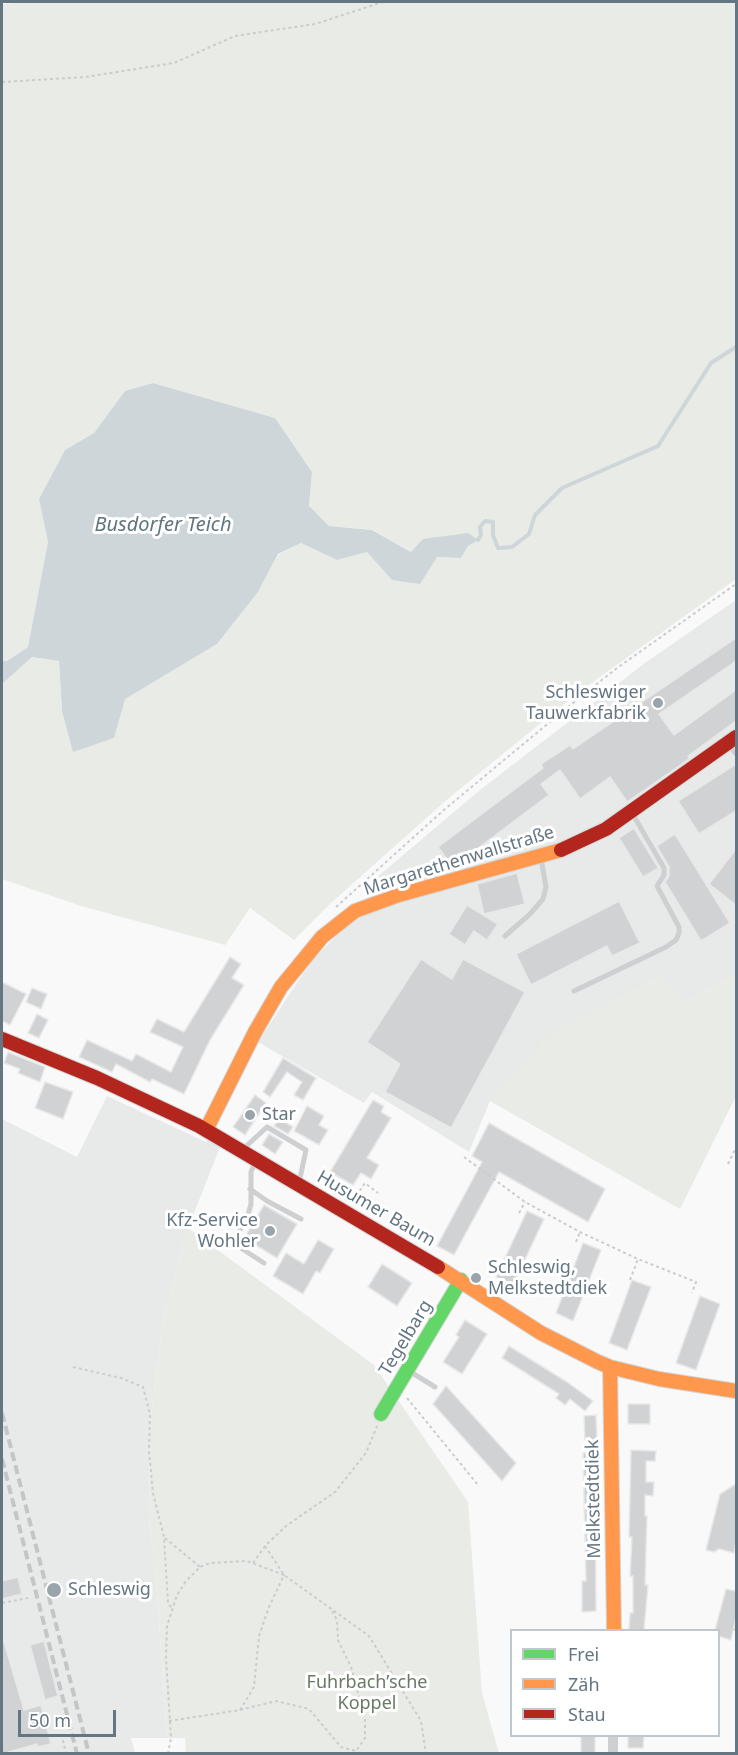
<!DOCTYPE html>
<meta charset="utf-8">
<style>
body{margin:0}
#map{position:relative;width:738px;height:1755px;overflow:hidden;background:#f9f9f9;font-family:"Noto Sans",sans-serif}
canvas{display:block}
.frame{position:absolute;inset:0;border:3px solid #657683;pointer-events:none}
.legend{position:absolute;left:510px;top:1629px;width:210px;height:108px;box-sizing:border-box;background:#fff;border:2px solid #c1c8cd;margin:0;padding:8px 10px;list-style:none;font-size:18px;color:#657683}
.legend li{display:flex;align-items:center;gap:12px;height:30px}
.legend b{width:30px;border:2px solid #c1c8cd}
.scale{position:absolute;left:18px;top:1710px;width:98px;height:27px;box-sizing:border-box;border:3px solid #657683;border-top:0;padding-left:8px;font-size:18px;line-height:21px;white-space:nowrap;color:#657683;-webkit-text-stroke:4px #fff;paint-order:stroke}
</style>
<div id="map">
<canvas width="738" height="1755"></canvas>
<div class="frame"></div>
<ul class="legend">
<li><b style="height:8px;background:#63d668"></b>Frei</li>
<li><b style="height:8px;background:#ff974d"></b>Zäh</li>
<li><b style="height:8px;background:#b3261e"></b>Stau</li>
</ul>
<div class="scale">50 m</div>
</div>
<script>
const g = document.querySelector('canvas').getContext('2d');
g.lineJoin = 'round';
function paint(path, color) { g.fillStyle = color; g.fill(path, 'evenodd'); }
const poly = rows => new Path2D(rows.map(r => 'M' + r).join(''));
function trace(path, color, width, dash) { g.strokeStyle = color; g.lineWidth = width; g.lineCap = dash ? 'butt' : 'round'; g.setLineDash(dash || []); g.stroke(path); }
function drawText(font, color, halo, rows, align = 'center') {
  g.font = font + ' "Noto Sans",sans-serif'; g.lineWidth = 6; g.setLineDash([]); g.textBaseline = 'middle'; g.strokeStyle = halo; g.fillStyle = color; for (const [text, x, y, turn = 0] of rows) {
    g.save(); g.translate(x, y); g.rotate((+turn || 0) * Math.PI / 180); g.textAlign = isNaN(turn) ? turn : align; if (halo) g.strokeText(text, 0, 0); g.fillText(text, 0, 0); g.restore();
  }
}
const built = poly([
 [736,600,736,974,687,1002,490,1101,469,1152,372,1092,364,1103,258,1042,312,960,347,926,372,910,363,889,480,790,645,663],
 [107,1096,206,1142,226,1132,188,1228,163,1320,150,1423,149,1520,157,1592,167,1738,131,1738,135,1753,2,1753,2,1119,77,1157]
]);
const green = poly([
 [30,2,736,2,736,579,579,692,450,797,332,902,294,940,250,908,225,945,81,906,2,879,2,683,32,657,59,661,62,711,74,751,114,738,124,699,217,644,258,592,278,555,301,543,337,560,367,552,392,580,437,557,461,558,468,546,477,540,411,552,373,530,329,526,309,507,312,472,275,418,153,383,125,391,94,433,65,450,39,499,48,542,28,647,7,661,2,661,2,4],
 [736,974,736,1096,680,1209,490,1101,548,1035,660,975,687,1002],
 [188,1228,374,1365,468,1502,482,1693,499,1753,186,1753,185,1738,167,1738,157,1592,149,1520,150,1423,163,1320]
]);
const water = poly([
 [153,383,275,418,312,472,309,506,329,526,372,530,411,552,423,539,468,533,478,540,468,546,461,558,437,557,420,584,392,580,367,552,337,560,301,543,278,554,258,592,217,644,125,699,114,738,73,752,62,711,59,661,32,657,3,683,2,661,7,661,28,647,48,542,39,499,65,450,94,433,125,391]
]);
const stream = poly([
 [478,540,481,535,480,527,485,521,493,522,493,535,498,548,512,547,529,534,535,515,562,488,658,446,711,363,736,347]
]);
const building = poly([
 [736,638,736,661,659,714,674,735,736,690,736,721,688,756,690,758,679,766,627,802,610,777,580,799,560,770,541,784,549,795,453,867,438,847,543,768,541,764,570,745,573,749,736,638],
 [736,764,736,811,699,834,678,801,736,764],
 [634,828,659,869,659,873,657,869,643,877,619,838,634,828],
 [675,834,730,923,701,941,665,882,669,876,669,867,657,846,675,834],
 [736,849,736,905,709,884,736,849],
 [517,873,525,904,484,914,477,884,517,873],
 [619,901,640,943,612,956,607,946,531,985,516,954,619,901],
 [467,905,498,924,487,940,474,931,465,945,449,934,467,905],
 [230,957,241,964,232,978,244,985,210,1040,184,1094,152,1079,150,1082,116,1064,112,1072,79,1057,87,1040,132,1061,136,1054,171,1072,183,1047,150,1032,157,1019,184,1032,230,957],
 [421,959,452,979,463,959,525,992,451,1128,385,1092,400,1064,367,1042,421,959],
 [2,982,26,994,10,1025,2,1021,2,982],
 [32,988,47,994,41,1009,26,1002,32,988],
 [37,1014,48,1020,39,1038,28,1033,37,1014],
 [8,1052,45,1067,40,1082,18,1073,20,1069,4,1063,8,1052],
 [283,1058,316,1078,303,1100,294,1095,302,1082,287,1072,270,1097,263,1092,283,1058],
 [45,1082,73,1092,63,1119,35,1108,45,1082],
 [255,1095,266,1103,245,1135,233,1127,255,1095],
 [373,1100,384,1106,381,1112,391,1118,367,1158,379,1165,371,1179,361,1173,353,1185,330,1172,373,1100],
 [307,1106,324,1116,319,1125,328,1130,319,1145,294,1131,307,1106],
 [279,1118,293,1127,288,1134,274,1126,279,1118],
 [489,1123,605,1189,588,1222,499,1172,454,1255,437,1246,482,1162,472,1156,489,1123],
 [269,1134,283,1142,275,1154,262,1145,269,1134],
 [264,1205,297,1224,277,1258,244,1238,264,1205],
 [527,1211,544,1219,513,1285,496,1277,527,1211],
 [318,1240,334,1249,320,1273,316,1271,303,1294,273,1276,286,1253,304,1264,318,1240],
 [583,1243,601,1250,573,1321,556,1313,583,1243],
 [382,1264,412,1283,397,1306,368,1287,382,1264],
 [632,1280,651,1287,627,1350,609,1343,632,1280],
 [700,1296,720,1304,696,1370,676,1363,700,1296],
 [465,1320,487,1334,462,1374,443,1362,459,1337,456,1335,465,1320],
 [509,1346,567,1382,593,1401,585,1411,570,1399,565,1405,556,1398,559,1394,502,1358,509,1346],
 [446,1386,516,1463,502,1481,433,1404,446,1386],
 [628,1404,650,1404,650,1424,628,1424,628,1404],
 [596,1415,597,1440,585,1440,584,1416,596,1415],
 [631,1450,656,1451,655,1461,646,1461,646,1482,654,1482,653,1496,645,1495,645,1516,647,1516,645,1585,648,1585,644,1630,629,1630,630,1613,633,1613,633,1576,630,1576,632,1537,629,1537,631,1450],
 [595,1452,596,1611,582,1612,582,1581,586,1581,583,1453,595,1452],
 [736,1484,736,1542,734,1553,719,1549,714,1552,706,1550,720,1494,736,1484],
 [18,1577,22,1594,2,1599,2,1581,18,1577],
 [726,1589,736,1591,736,1618,731,1640,718,1636,718,1630,715,1630,726,1589],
 [44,1641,58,1696,45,1700,30,1645,44,1641],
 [2,1642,4,1642,24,1710,41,1705,51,1744,38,1747,37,1744,2,1754,2,1642],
 [581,1736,595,1736,595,1754,581,1754,581,1736],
 [628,1736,644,1736,643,1748,628,1748,628,1736]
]);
const path = poly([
 [2,82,85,77,174,63,235,36,315,24,383,2],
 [336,907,445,809,568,707,617,668,736,584],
 [464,1157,525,1202,580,1232,638,1259,696,1282,692,1293],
 [728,1164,736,1147],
 [353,1201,365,1183,378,1193],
 [519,1213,525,1202],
 [576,1242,580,1232],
 [630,1280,638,1259],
 [73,1367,121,1378,143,1387,150,1414,149,1451,153,1493,164,1537,168,1603,172,1608],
 [407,1398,478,1485],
 [165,1538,200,1567],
 [265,1546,284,1575,369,1636,421,1721,426,1754],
 [253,1563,265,1546,286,1526,335,1492,366,1453,377,1426],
 [2,1603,28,1598],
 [734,1629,736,1630],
 [169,1721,240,1710,276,1701,309,1709,341,1747,356,1751,365,1738,365,1718,351,1667,338,1640,337,1620,330,1607],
 [63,1740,66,1754],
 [168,1754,171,1738,166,1658,167,1626,177,1595,186,1581,200,1567,210,1563,247,1561,284,1575,269,1607,259,1636,254,1687,240,1710]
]);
const lane = poly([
 [728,744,736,754],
 [505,936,530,914,543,899,546,887,541,858],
 [574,991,666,947,676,940,679,933,679,927,657,886,664,875,664,868,632,813],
 [242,1150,267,1127,306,1150,299,1183],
 [256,1160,251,1172,251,1204,248,1215,233,1243,264,1263],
 [250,1189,267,1201,301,1219],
 [409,1371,435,1387]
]);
const street = poly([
 [613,1754,613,1736]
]);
const fast = poly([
 [381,1414,461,1280]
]);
const slow = poly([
 [206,1130,255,1032,281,987,322,937,355,911,399,895,561,850],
 [438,1267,541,1333,598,1362,610,1367,659,1379,736,1391],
 [610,1367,614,1630]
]);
const jam = poly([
 [561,850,606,829,736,737],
 [2,1039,97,1078,199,1126,438,1267]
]);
const rail = poly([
 [2,1413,89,1754],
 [2,1459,77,1754]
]);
const markers = [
 [658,703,6,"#99a4ac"],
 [250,1115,6,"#99a4ac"],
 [270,1231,6,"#99a4ac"],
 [476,1278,6,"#99a4ac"],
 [54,1590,8,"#99a4ac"]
];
const poiNames = [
 ["Schleswiger",646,693,"right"],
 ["Tauwerkfabrik",646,714,"right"],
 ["Star",262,1115],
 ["Kfz-Service",258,1221,"right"],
 ["Wohler",258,1242,"right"],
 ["Schleswig,",488,1268],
 ["Melkstedtdiek",488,1289],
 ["Schleswig",68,1590]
];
const streetNames = [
 ["Margarethenwallstraße",459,861,-17],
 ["Husumer Baum",376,1209,30],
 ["Tegelbarg",406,1338,-59],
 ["Melkstedtdiek",594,1499,-91]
];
const parkNames = [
 ["Fuhrbach’sche",367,1683],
 ["Koppel",367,1704]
];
const waterNames = [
 ["Busdorfer Teich",163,525]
];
paint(built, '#e8e9e9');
paint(green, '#e8ebe6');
paint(water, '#ced6d9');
trace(stream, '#ced6d9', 4);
paint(building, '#d0d2d3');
trace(building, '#e8e8e8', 1.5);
trace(fast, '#d5d6d7', 16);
trace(slow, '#d5d6d7', 16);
trace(jam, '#d5d6d7', 16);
trace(path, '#cbcccd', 2, [3, 3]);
trace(lane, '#cecfd0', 5);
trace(street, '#cecfd0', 10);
trace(fast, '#63d668', 14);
trace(slow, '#ff974d', 14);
trace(jam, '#b3261e', 14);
trace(rail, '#c3c5c6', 4, [9, 4.5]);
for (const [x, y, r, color] of markers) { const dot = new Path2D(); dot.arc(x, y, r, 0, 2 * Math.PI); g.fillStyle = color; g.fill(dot); trace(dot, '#fff', 2); }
drawText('18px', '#657683', '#fff', poiNames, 'left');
drawText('18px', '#657683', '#fff', streetNames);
drawText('18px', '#687a64', '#fff', parkNames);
drawText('italic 20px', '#60757c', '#fff', waterNames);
</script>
